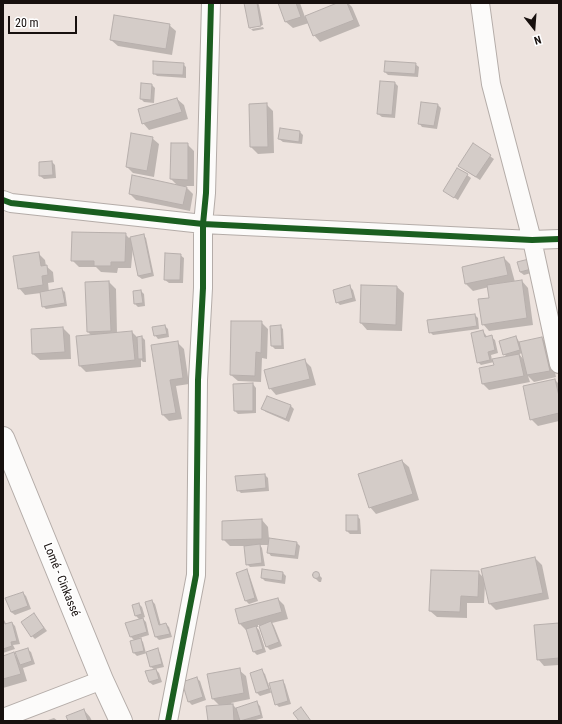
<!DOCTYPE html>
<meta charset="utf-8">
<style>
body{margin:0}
#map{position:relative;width:562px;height:724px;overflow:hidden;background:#ede3de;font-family:"Roboto Condensed",sans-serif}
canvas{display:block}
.frame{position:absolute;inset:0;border:4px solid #17100e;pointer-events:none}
.north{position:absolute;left:514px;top:8px;width:40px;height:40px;-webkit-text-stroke:3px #fff;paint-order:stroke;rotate:163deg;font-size:11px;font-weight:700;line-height:16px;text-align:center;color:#17100e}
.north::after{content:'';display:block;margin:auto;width:14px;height:18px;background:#17100e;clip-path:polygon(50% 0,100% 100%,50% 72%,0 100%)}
.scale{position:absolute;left:8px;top:16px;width:69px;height:18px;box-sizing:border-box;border:2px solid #17100e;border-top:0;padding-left:5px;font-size:12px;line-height:14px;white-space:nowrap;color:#17100e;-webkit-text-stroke:3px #fff;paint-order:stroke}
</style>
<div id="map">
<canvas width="562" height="724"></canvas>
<div class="frame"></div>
<div class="north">N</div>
<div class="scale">20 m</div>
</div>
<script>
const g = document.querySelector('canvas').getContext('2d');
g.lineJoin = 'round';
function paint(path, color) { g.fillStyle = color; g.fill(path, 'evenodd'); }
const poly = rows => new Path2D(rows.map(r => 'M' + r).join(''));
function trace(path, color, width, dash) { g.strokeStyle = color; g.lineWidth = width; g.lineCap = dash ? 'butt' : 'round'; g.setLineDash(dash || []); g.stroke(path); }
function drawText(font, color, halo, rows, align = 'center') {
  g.font = font + ' "Roboto Condensed",sans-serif'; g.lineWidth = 3; g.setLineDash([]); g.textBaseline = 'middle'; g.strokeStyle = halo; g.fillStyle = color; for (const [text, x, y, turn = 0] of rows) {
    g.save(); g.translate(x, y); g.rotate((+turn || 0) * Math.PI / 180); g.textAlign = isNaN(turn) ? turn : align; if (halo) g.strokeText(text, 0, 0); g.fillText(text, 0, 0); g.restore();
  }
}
const shadow = poly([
 [248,3,258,3,259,5,263,25,251,27,251,29,250,28],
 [279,3,300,3,305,17,339,3,348,3,352,7,360,26,320,42,314,35,309,23,293,28,286,22],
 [169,25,176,31,172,55,118,46,111,40],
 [263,27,264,29,253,31,251,29],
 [183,64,186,67,186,78,157,76,154,73],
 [415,64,419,67,418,77,388,75,385,72],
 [395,83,398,86,395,118,382,117,378,114],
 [152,85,155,88,154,103,144,102,141,99],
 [177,99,184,105,188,119,149,130,143,123],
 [266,104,273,111,274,153,258,154,251,147],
 [438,105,441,108,437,129,422,127,419,123],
 [300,132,303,135,302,144,283,142,279,139],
 [152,138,159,144,154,177,133,173,127,167],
 [172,144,187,144,194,151,194,186,185,186,193,194,190,211,136,200,130,194,178,186,171,179],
 [474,145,494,159,480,180,463,169],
 [52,162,55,165,56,178,44,179,40,176,40,163],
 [467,175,471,178,458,200,444,191],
 [125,234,129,238,143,235,146,238,154,276,142,279,138,276,133,247,131,268,118,268,117,273,101,272,96,267,79,267,72,260],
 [38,253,45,260,46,266,53,272,54,282,48,283,49,292,62,289,65,292,67,306,46,309,43,306,41,293,25,295,19,288],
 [180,255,184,258,183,283,169,283,165,280],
 [504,258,510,264,515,282,522,281,528,288,533,325,489,331,483,324,490,299,489,287,473,291,466,284,463,267],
 [535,262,538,271,524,275,520,272],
 [109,282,116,289,117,333,132,332,138,338,142,337,145,340,146,362,143,362,141,360,141,367,86,372,80,366,92,336,88,332],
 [362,286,397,287,404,293,402,331,367,330,361,323],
 [350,287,353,290,356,301,340,305,337,302],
 [141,291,144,294,145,306,138,307,135,304,134,292],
 [475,315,478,318,479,329,433,335,430,332],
 [261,322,268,329,267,359,262,358,261,382,238,381,231,375],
 [165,326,168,329,169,337,158,339,155,335],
 [280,326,283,329,284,349,275,349,272,346],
 [63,328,70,335,71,359,40,360,33,354],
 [483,332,486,335,487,338,491,337,495,340,498,353,491,355,492,360,507,357,504,354,516,337,520,343,542,338,549,345,556,377,534,382,528,376,530,382,489,390,482,383,495,366,494,362,481,365,478,362],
 [523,353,524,360,519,354],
 [177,342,184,349,189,384,176,386,182,419,169,421,163,415],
 [305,361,311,367,316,385,276,395,270,388],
 [555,380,559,384,559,421,538,426,531,419],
 [253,384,256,388,256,413,238,414,235,411],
 [267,397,291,406,294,409,289,422,266,412,262,409],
 [402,461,409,467,419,500,376,514,370,507],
 [265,475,268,478,269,491,241,493,238,490],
 [347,516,357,516,360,519,361,534,350,534,347,531],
 [262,520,268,527,269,539,297,543,300,546,298,559,271,556,268,552,269,545,260,545,262,548,265,566,250,567,247,564,245,546,230,546,223,539],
 [535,558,542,565,549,599,496,610,490,604,485,584,484,603,467,603,467,618,437,617,430,611,478,572,484,578],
 [246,571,249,574,258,601,249,604,246,601,237,573],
 [283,573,286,576,285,584,265,581,262,578],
 [315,573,317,573,322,578,321,582,319,582,314,577],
 [23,593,26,596,31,609,15,615,11,612,7,599],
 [278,599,284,605,288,619,272,623,274,626,282,646,270,650,267,647,259,625,258,625,258,627,256,627,259,630,266,652,257,655,254,652,247,630,246,630,240,624],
 [152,601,155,604,161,626,166,624,169,627,172,637,159,640,156,637],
 [139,604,142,607,145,617,142,618,146,622,149,635,139,638,143,642,146,653,157,650,160,653,164,667,155,669,159,673,162,682,153,685,149,682,155,670,151,667,147,653,137,656,134,653,131,642,135,641,131,637,140,620,136,616,133,606],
 [34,614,47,631,35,639,32,636],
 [3,619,7,625,12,623,15,626,20,644,13,645,15,649,3,653],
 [559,624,559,665,544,666,538,659],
 [27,649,31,652,35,664,23,668,27,681,3,688,3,657,14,654,19,659],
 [239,670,246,676,250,699,231,703,237,709,257,703,260,706,263,718,252,721,242,721,240,719,240,721,209,721,220,706,213,699],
 [262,671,265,674,271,692,282,681,285,684,291,704,279,707,276,704,273,692,260,696,257,693,251,674],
 [196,678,200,681,206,700,192,705,189,702],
 [84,710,90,717,92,721,69,721],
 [54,718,58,721,45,721]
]);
const building = poly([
 [244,3,257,3,261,26,249,28,244,3],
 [278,3,296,3,301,17,285,22,278,3],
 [337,3,347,3,354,20,313,36,305,16,337,3],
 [114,15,170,24,166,49,110,40,114,15],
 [153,61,184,63,183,75,153,74,153,61],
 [385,61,416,63,415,74,384,72,385,61],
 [380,81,395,82,392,115,377,114,380,81],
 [141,83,152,84,151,100,140,99,141,83],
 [177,98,182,112,142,124,138,109,177,98],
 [421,102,438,104,434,126,418,124,421,102],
 [267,103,268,147,250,147,249,104,267,103],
 [280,128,300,131,299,142,278,139,280,128],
 [131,133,153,137,147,171,126,167,131,133],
 [171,143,188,143,188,180,170,179,171,143],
 [473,143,491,155,476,177,458,166,473,143],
 [52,161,53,175,39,176,39,162,52,161],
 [457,168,468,174,454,198,443,191,457,168],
 [132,175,187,187,183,205,129,194,132,175],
 [72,232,126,233,125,262,111,262,111,266,94,266,94,261,71,261,72,232],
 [144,234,152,273,138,276,130,237,144,234],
 [39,252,41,266,47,265,48,275,42,276,43,285,18,289,13,256,39,252],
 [165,253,181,254,180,280,164,280,165,253],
 [504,257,508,275,465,284,462,267,504,257],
 [533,258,535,268,520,272,517,262,533,258],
 [522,280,527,318,482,325,478,299,489,298,487,285,522,280],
 [109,281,111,331,87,332,85,282,109,281],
 [350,285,353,298,336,303,333,290,350,285],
 [361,285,397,286,396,325,360,323,361,285],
 [62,288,65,303,42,307,40,292,62,288],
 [141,290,143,303,134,304,133,291,141,290],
 [475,314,477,326,429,333,427,320,475,314],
 [231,321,262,321,261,353,256,352,255,376,230,375,231,321],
 [165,325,167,334,154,336,152,327,165,325],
 [281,325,282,346,271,346,270,326,281,325],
 [63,327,65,352,32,354,31,329,63,327],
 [483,330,485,337,492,335,495,350,488,352,490,360,477,363,471,333,483,330],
 [132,331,135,360,79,366,76,336,132,331],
 [142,336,143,359,138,359,137,337,142,336],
 [516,336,520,350,503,355,499,341,516,336],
 [542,337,550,371,527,375,519,342,542,337],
 [178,341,183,378,170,380,176,413,162,415,151,345,178,341],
 [519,354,524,376,482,384,479,368,494,365,492,359,519,354],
 [305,359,310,379,269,389,264,370,305,359],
 [555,379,559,396,559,413,530,420,523,386,555,379],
 [253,383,253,411,234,411,233,384,253,383],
 [267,396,291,405,286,419,261,409,267,396],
 [402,460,413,494,369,508,358,474,402,460],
 [265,474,266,488,237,491,235,476,265,474],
 [346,515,358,515,358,531,346,531,346,515],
 [262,519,262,539,222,540,222,521,262,519],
 [269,538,297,542,295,556,267,553,269,538],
 [260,544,262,563,246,565,244,546,260,544],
 [535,557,543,593,489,604,481,569,535,557],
 [247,569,255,598,245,601,236,573,247,569],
 [262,569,283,572,282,581,261,578,262,569],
 [431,570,479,571,478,597,461,596,460,612,429,611,431,570],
 '312.5 575a3.5 3.5 0 1 1 7 0a3.5 3.5 0 1 1-7 0Z',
 [23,592,28,606,11,612,5,598,23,592],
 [278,598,282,612,239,624,235,609,278,598],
 [152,600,159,625,166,623,170,634,155,637,145,602,152,600],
 [139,603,142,614,135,616,132,605,139,603],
 [34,613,44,628,31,637,21,622,34,613],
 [3,618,5,624,12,622,17,641,11,642,12,646,3,649,3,618],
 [143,618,147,632,130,637,125,623,143,618],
 [271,621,279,642,266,647,259,626,271,621],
 [559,623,559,658,537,660,534,625,559,623],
 [256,626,263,649,253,652,246,629,256,626],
 [141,638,144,651,133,653,130,641,141,638],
 [28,648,32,661,20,665,15,652,28,648],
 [158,648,162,664,150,667,146,652,158,648],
 [14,652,21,674,3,679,3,656,14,652],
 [240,668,244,693,212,699,207,674,240,668],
 [156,669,159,679,149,682,145,671,156,669],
 [262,669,269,689,256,693,250,673,262,669],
 [197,677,203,697,188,702,182,682,197,677],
 [283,680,288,701,275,705,269,683,283,680],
 [257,701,261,715,240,721,236,708,257,701],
 [233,704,234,721,208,721,206,706,233,704],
 [301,707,311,721,299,721,293,713,301,707],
 [84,709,88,721,68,721,66,716,84,709]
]);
const street = poly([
 [480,3,491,84,532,240,559,364],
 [3,200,11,203,203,224,532,240,559,239],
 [3,718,102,680],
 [168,721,196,575,198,380,203,288,203,224,206,193,211,3]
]);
const highway = poly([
 [3,438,102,680,121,721]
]);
const cycleway = poly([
 [3,200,11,203,203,224,532,240,559,239],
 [168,721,196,575,198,380,203,288,203,224,206,193,211,3]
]);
const streetNames = [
 ["Lomé - Cinkassé",61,580,68]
];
paint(shadow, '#0003');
paint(building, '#d4ccc8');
trace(building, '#b7afac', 1);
trace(street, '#b4aca8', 20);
trace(highway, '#b4aca8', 24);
trace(street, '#fcfbfa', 18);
trace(highway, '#fcfbfa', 22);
trace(cycleway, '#1b5e20', 6);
drawText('12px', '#17100e', '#fff', streetNames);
</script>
